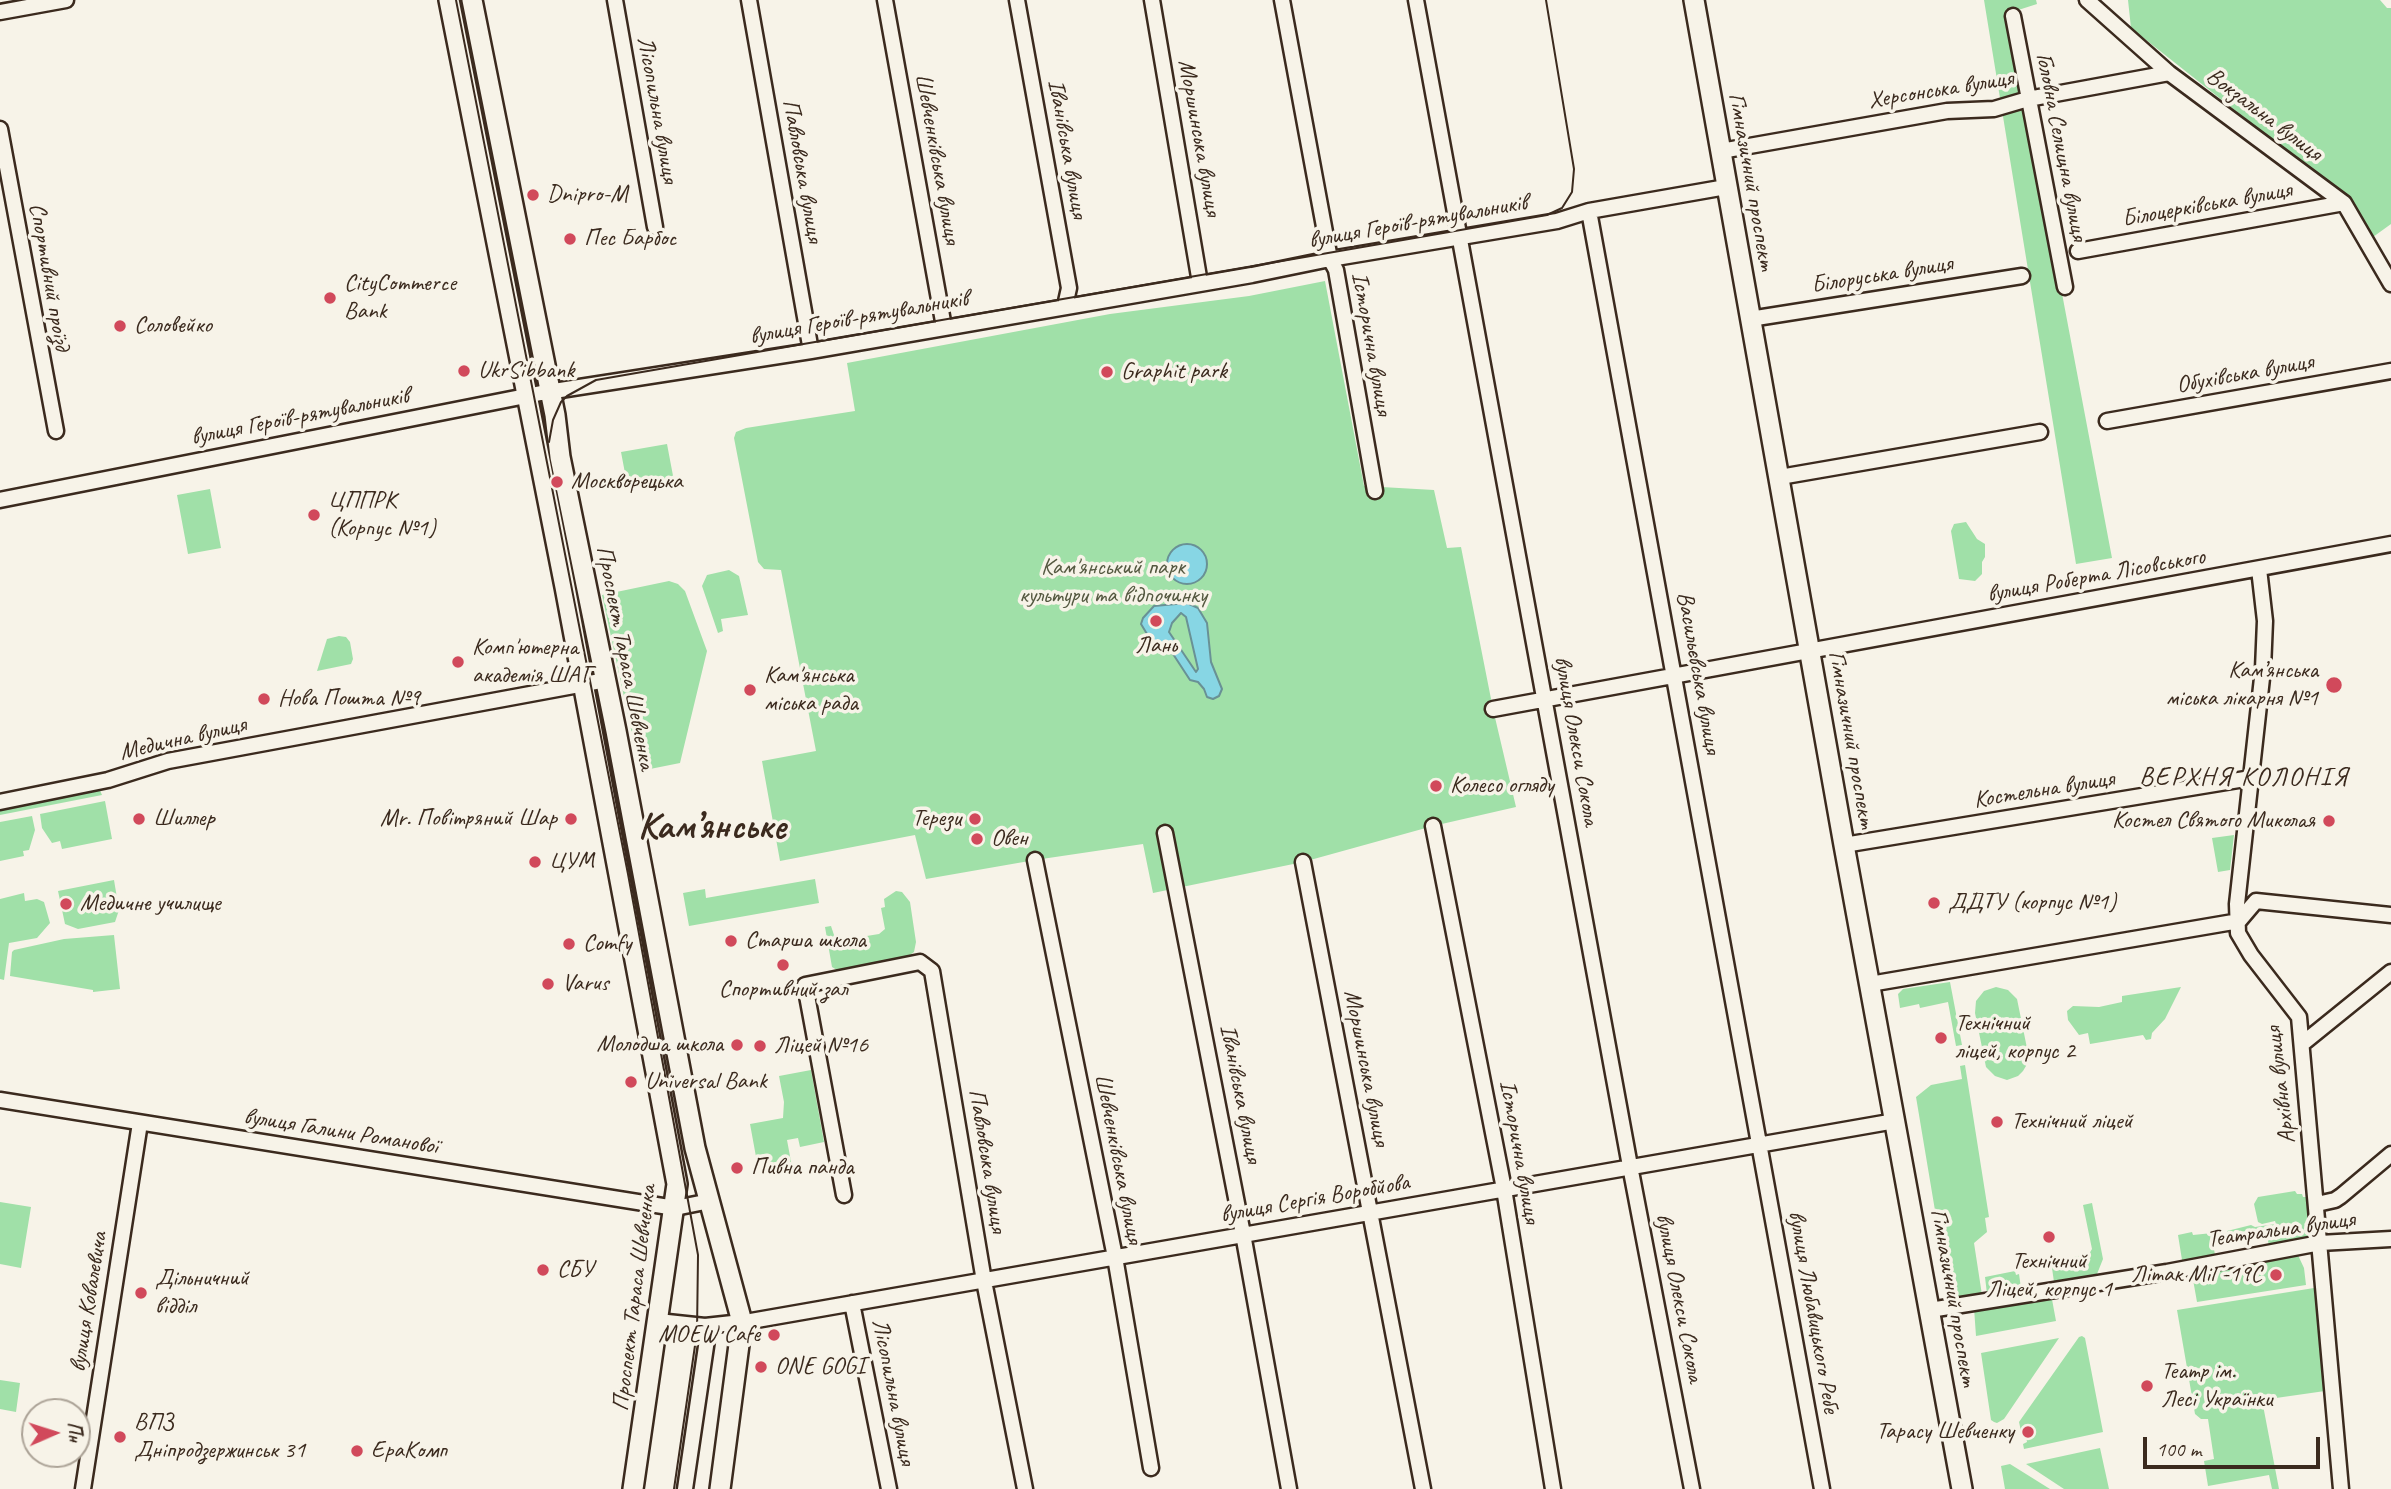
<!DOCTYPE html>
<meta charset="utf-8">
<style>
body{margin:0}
#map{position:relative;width:2391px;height:1489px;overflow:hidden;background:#f7f3e8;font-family:Caveat,sans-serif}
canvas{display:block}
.north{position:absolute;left:21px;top:1398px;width:70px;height:70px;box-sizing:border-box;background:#f7f3e8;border:2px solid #aca397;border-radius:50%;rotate:87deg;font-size:19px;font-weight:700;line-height:28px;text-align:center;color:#3b2a1e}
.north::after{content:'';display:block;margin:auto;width:24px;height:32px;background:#d1495b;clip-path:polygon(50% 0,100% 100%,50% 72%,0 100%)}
.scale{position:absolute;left:2143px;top:1437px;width:177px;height:32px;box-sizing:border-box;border:4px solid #3b2a1e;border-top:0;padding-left:9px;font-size:21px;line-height:24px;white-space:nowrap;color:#3b2a1e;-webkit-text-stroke:5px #f7f3e8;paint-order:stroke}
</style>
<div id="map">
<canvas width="2391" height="1489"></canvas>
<div class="north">Пн</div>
<div class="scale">100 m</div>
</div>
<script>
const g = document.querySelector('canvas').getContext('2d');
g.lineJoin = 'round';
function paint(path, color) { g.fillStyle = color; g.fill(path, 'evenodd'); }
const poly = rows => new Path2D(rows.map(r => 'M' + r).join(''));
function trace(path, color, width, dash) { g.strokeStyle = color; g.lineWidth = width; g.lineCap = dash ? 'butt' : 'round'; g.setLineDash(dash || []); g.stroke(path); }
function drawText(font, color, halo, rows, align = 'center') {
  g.font = font + ' Caveat,sans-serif'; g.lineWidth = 7; g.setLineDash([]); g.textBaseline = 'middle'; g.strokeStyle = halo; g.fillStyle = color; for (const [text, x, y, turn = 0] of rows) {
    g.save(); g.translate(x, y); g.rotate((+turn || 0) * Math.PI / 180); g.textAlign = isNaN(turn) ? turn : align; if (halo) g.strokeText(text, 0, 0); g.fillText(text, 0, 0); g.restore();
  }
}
const green = poly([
 [1984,0,2036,0,2037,4,2009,13,2112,558,2076,564],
 [2128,0,2380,0,2387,8,2391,8,2391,224,2373,237,2342,195,2131,28],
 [1325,281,1364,486,1434,490,1447,548,1461,547,1493,709,1516,807,1433,826,1303,862,1153,893,1143,844,1035,860,926,879,915,835,780,861,762,761,816,751,781,570,764,569,758,562,734,438,736,432,746,428,855,411,847,363,1110,314,1249,296],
 [667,444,674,481,628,489,621,452],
 [210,489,221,548,188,554,177,495],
 [1966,522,1977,539,1985,544,1985,557,1982,562,1982,574,1975,581,1959,579,1951,531,1954,524],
 [729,570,739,576,748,615,721,619,723,631,718,633,702,586,707,575],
 [669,581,678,584,685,591,707,651,680,763,640,771,602,595],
 [339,636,346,637,350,642,353,659,351,664,317,671,327,639],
 [99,788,102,795,0,815,0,806],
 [105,801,112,839,62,849,60,841,52,843,42,828,40,814],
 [32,816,35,830,29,850,23,851,24,856,0,861,0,822],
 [2234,835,2230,870,2218,872,2212,838],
 [815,879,819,903,689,926,683,893,705,889,706,898],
 [114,880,119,910,115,922,78,929,65,924,58,891],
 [896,891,902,892,910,902,916,942,914,952,907,957,837,970,832,967,825,927,831,926,834,935,842,940,879,934,885,929,881,908,885,907,884,899],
 [24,893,25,901,37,899,44,902,50,923,37,938,9,943,4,980,0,979,0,899],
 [114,935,120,989,93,992,93,990,10,976,12,952,14,950,64,939],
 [1950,982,1962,1045,1956,1046,1948,1002,1920,1008,1919,1004,1900,1008,1898,994,1903,989],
 [1996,987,2008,990,2017,999,2028,1053,2026,1066,2023,1071,2018,1076,2007,1080,1995,1076,1986,1067,1975,1013,1976,1001,1984,991],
 [2181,987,2165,1019,2152,1033,2151,1039,2146,1040,2143,1035,2090,1044,2088,1033,2079,1035,2068,1020,2067,1011,2073,1006,2099,1007,2122,1002,2122,996],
 [1965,1065,1989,1217,1985,1218,1987,1232,1974,1243,1982,1295,1958,1299,1949,1294,1916,1097,1931,1085,1962,1079,1960,1066],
 [811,1070,824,1142,800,1147,798,1138,787,1140,792,1167,759,1173,750,1124,783,1118,784,1102,779,1076],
 [2295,1191,2297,1194,2302,1194,2303,1197,2308,1197,2312,1237,2269,1245,2266,1233,2228,1240,2227,1231,2251,1225,2255,1227,2276,1224,2275,1221,2262,1224,2258,1222,2254,1204,2258,1197],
 [0,1202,31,1207,21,1268,0,1264],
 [2092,1203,2103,1259,2097,1274,2054,1282,2051,1261,2089,1254,2092,1249,2083,1205],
 [2192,1232,2193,1235,2222,1232,2223,1241,2213,1243,2215,1255,2182,1260,2178,1235],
 [2297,1253,2304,1268,2306,1285,2197,1302,2192,1274],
 [2015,1271,2016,1275,2019,1274,2021,1288,1987,1294,1985,1277],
 [2314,1288,2325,1391,2262,1400,2279,1489,2272,1489,2269,1475,2208,1486,2204,1461,2214,1459,2208,1419,2201,1419,2195,1414,2177,1310],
 [2051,1294,2056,1321,1976,1336,1974,1308],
 [2082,1336,2085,1338,2103,1432,2024,1449,2023,1444,2027,1442,2026,1436,2022,1436,2019,1422,2079,1337],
 [2059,1338,2004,1419,1997,1423,1994,1422,1991,1420,1981,1353],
 [0,1380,20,1383,16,1412,0,1409],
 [2100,1448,2109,1489,2064,1489,2026,1464],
 [2010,1464,2050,1489,2005,1489,2001,1466]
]);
const water = poly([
 '1167 564a20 20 0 1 1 40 0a20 20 0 1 1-40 0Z',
 [1187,603,1198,608,1207,623,1211,662,1222,689,1219,696,1213,699,1207,697,1204,689,1198,682,1190,680,1173,654,1153,644,1141,624,1143,618,1154,606,1187,603],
 [1181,613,1186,617,1198,669,1196,672,1169,632,1172,623,1181,613]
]);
const minor = poly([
 [615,0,655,227],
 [749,0,811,351],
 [885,0,944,327],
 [1017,0,1069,288,1065,306],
 [1152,0,1200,283],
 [1282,0,1330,259,1336,270,1375,491],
 [1416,0,1630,1166,1692,1489],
 [2087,0,2169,73,2344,203,2391,284],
 [0,12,66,0],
 [2013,16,2065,287],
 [0,129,56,431],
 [1721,151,1947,111,1994,109,2028,99,2169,73],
 [1589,211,1822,1489],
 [2078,251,2344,203],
 [1750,319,2022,276],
 [2107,421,2391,371],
 [1780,477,2040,432],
 [0,500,541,393,811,351,1252,275,1330,259,1557,221,1589,211,1726,187],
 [2259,569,2265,621,2263,669,2237,904,2238,933,2251,955,2299,1017,2341,1489],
 [1493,709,2391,544],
 [0,802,108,780,168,761,606,680],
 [1433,826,1504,1189,1553,1489],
 [1165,833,1243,1234,1289,1489],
 [1844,845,2251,778],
 [1035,860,1115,1257,1151,1468],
 [1303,862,1423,1489],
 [1870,984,2239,921,2256,901,2391,915],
 [2302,1044,2391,972],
 [0,1100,675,1208,710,1201],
 [844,1195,805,985,920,962,932,971,984,1281,1025,1489],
 [2317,1204,2335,1200,2341,1196,2391,1154],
 [852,1303,889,1489],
 [1930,1310,2167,1272,2320,1243,2391,1239],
 [658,1321,705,1326,751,1321,1895,1121],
 [83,1489,140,1123],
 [685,1489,709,1326]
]);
const secondary = poly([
 [449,0,565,587,677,1184,633,1489],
 [472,0,555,415,560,457,616,731,695,1148,742,1322,720,1489],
 [1694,0,1844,845,1962,1489]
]);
const tram = poly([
 [456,0,628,874,698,1255,697,1332,674,1489],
 [549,442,553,420,561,402,567,396,596,380,1547,215,1562,208,1572,192,1574,169,1546,0]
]);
const markers = [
 [533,195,7,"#d1495b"],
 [570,239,7,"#d1495b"],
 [330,298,7,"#d1495b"],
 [120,326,7,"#d1495b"],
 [464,371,7,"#d1495b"],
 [1107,372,7,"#d1495b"],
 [557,482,7,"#d1495b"],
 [314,515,7,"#d1495b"],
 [1156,621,7,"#d1495b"],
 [458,662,7,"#d1495b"],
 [2334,685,9,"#d1495b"],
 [750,690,7,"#d1495b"],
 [264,699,7,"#d1495b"],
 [1436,786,7,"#d1495b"],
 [139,819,7,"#d1495b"],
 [571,819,7,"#d1495b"],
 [975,819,7,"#d1495b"],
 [2329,821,7,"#d1495b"],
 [977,839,7,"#d1495b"],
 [535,862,7,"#d1495b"],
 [1934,903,7,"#d1495b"],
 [66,904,7,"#d1495b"],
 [731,941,7,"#d1495b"],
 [569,944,7,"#d1495b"],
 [783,965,7,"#d1495b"],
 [548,984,7,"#d1495b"],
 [1941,1038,7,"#d1495b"],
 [737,1045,7,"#d1495b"],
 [760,1046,7,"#d1495b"],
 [631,1082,7,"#d1495b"],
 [1997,1122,7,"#d1495b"],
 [737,1168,7,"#d1495b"],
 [2049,1237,7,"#d1495b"],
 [543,1270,7,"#d1495b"],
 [2276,1275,7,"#d1495b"],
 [141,1293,7,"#d1495b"],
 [774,1335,7,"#d1495b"],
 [761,1367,7,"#d1495b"],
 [2147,1386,7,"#d1495b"],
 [2028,1432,7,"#d1495b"],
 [120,1437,7,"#d1495b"],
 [357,1451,7,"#d1495b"]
];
const streetNames = [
 ["Херсонська вулиця",1941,90,-9],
 ["Лісопильна вулиця",657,110,80],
 ["Вокзальна вулиця",2264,115,37],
 ["Моршинська вулиця",1199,138,80],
 ["Головна Селищна вулиця",2061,147,79],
 ["Іванівська вулиця",1067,149,80],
 ["Шевченківська вулиця",937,159,80],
 ["Павловська вулиця",802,171,80],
 ["Гімназичний проспект",1751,182,80],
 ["Білоцерківська вулиця",2207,205,-10],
 ["вулиця Героїв-рятувальників",1418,222,-10],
 ["Білоруська вулиця",1882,275,-9],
 ["Спортивний проїзд",49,277,80],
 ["вулиця Героїв-рятувальників",859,318,-10],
 ["Історична вулиця",1371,344,80],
 ["Обухівська вулиця",2245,374,-10],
 ["вулиця Героїв-рятувальників",300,417,-11],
 ["вулиця Роберта Лісовського",2096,576,-10],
 ["Проспект Тараса Шевченка",625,658,79],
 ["Васильєвська вулиця",1698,673,80],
 ["Медична вулиця",183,739,-13],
 ["Гімназичний проспект",1851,740,80],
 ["вулиця Олекси Сокола",1576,741,80],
 ["Костельна вулиця",2044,790,-9],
 ["Моршинська вулиця",1366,1068,79],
 ["Архівна вулиця",2281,1085,-97],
 ["Іванівська вулиця",1240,1094,79],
 ["вулиця Галини Романової",341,1132,9],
 ["Історична вулиця",1519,1152,80],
 ["Шевченківська вулиця",1118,1159,79],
 ["Павловська вулиця",987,1161,81],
 ["вулиця Сергія Воробйова",1315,1199,-10],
 ["Театральна вулиця",2281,1230,-8],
 ["Проспект Тараса Шевченка",635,1298,-83],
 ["вулиця Олекси Сокола",1679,1298,79],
 ["Гімназичний проспект",1953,1298,80],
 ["вулиця Ковалевича",89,1302,-81],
 ["вулиця Любавицького Ребе",1813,1312,80],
 ["Лісопильна вулиця",893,1392,79]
];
const poiNames = [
 ["Dnipro-M",547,195],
 ["Пес Барбос",584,239],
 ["CityCommerce",344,284],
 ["Bank",344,312],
 ["Соловейко",134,326],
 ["UkrSibbank",478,371],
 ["Graphit park",1121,372],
 ["Москворецька",571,482],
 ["ЦППРК",328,501],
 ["(Корпус №1)",328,529],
 ["Лань",1156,646,"center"],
 ["Комп'ютерна",472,648],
 ["академія ШАГ",472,676],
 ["Кам’янська",2318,671,"right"],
 ["міська лікарня №1",2318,699,"right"],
 ["Кам'янська",764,676],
 ["міська рада",764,704],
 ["Нова Пошта №9",278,699],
 ["Колесо огляду",1450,786],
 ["Шиллер",153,819],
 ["Mr. Повітряний Шар",557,819,"right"],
 ["Терези",961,819,"right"],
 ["Костел Святого Миколая",2315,821,"right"],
 ["Овен",991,839],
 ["ЦУМ",549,862],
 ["ДДТУ (корпус №1)",1948,903],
 ["Медичне училище",80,904],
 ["Старша школа",745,941],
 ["Comfy",583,944],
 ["Varus",562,984],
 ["Спортивний зал",783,990,"center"],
 ["Технічний",1955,1024],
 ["ліцей, корпус 2",1955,1052],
 ["Молодша школа",723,1045,"right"],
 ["Ліцей №16",774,1046],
 ["Universal Bank",645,1082],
 ["Технічний ліцей",2011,1122],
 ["Пивна панда",751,1168],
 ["Технічний",2049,1262,"center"],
 ["Ліцей, корпус 1",2049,1290,"center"],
 ["СБУ",557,1270],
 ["Літак МіГ-19С",2262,1275,"right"],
 ["Дільничний",155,1279],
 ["відділ",155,1307],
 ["MOEW Cafe",760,1335,"right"],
 ["ONE GOGI",775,1367],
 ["Театр ім.",2161,1372],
 ["Лесі Українки",2161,1400],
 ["ВПЗ",134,1423],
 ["Дніпродзержинськ 31",134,1451],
 ["Тарасу Шевченку",2014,1432,"right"],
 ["ЕраКомп",371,1451]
];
const parkNames = [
 ["Кам'янський парк",1113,568],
 ["культури та відпочинку",1113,596]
];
const neighbourhoodNames = [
 ["ВЕРХНЯ КОЛОНІЯ",2244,778]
];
const townNames = [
 ["Кам’янське",712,828]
];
paint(green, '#a0e0a8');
paint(water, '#87d6e4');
trace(water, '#699195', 2);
trace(minor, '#3b2a1e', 19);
trace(secondary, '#3b2a1e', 24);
trace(minor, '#f7f3e8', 14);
trace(secondary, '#f7f3e8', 19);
trace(tram, '#3b2a1e', 2);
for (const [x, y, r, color] of markers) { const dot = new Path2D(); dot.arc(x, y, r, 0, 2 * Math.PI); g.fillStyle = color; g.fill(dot); trace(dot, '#f7f3e8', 2.5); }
drawText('24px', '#3b2a1e', '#f7f3e8', streetNames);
drawText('24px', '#3b2a1e', '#f7f3e8', poiNames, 'left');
drawText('24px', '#545840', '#f7f3e8', parkNames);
g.letterSpacing = '2px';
drawText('26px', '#3b2a1e', '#f7f3e8', neighbourhoodNames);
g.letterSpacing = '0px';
drawText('bold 38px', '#3b2a1e', '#f7f3e8', townNames);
</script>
